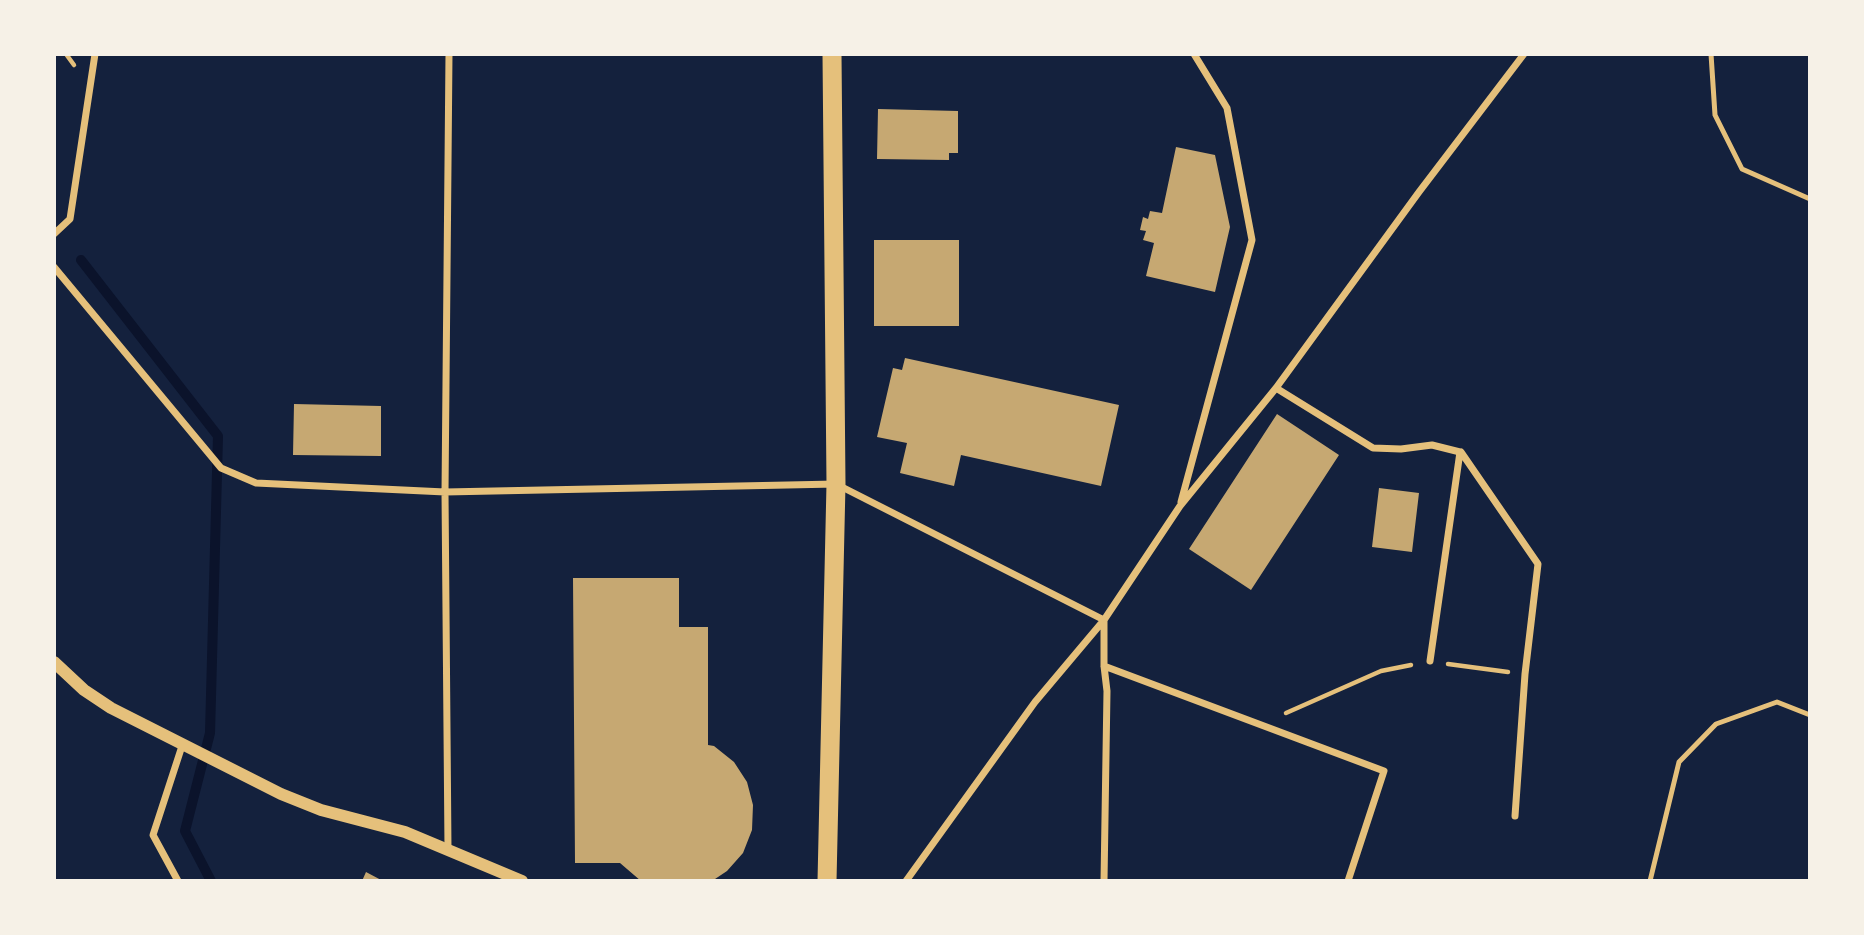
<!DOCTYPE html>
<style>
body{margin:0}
#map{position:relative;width:1864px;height:935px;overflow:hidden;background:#14213d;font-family:Roboto,sans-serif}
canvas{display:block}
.frame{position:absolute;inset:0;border:56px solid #f6f1e7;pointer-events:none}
</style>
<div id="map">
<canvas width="1864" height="935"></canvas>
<div class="frame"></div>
</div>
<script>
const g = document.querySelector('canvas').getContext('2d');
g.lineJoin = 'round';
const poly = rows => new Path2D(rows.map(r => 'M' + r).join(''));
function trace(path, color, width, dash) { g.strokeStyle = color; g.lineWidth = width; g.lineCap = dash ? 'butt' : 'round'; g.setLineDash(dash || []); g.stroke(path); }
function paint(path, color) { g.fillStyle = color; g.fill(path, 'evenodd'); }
const stream = poly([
 [81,260,218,436,210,733,185,831,211,881]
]);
const building = poly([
 [878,109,958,111,958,153,949,153,949,160,877,159],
 [1176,147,1215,155,1230,227,1215,292,1146,276,1154,243,1143,240,1146,231,1140,230,1143,217,1148,219,1150,211,1162,213],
 [874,240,959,240,959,326,874,326],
 [905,358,1119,405,1101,486,961,455,954,486,900,473,907,443,877,437,893,368,902,370],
 [294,404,381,406,381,456,293,455],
 [1277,414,1339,455,1251,590,1189,549],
 [1379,488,1419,493,1412,552,1372,547],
 [573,578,679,578,679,627,708,627,708,745,714,746,734,762,747,782,753,805,752,830,743,853,727,871,712,881,641,881,620,863,575,863],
 [366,872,383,881,362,881]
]);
const path = poly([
 [66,54,74,65],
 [1448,664,1508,672],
 [1286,713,1381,671,1411,665]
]);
const service = poly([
 [1711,54,1715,115,1742,169,1810,199],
 [1650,881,1679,762,1716,724,1777,702,1810,715]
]);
const minor = poly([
 [54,234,70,219,95,54],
 [54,267,221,468,256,483,445,492,836,484,1104,620],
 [1276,388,1373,448,1401,449,1432,445,1460,452,1430,661],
 [1461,452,1538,564,1525,674,1515,816],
 [1181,502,1252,240,1227,108,1194,54],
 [1104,621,1104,666,1107,691,1104,881],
 [1104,666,1384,771,1348,881],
 [448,849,445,492,449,54],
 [178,881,153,835,182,746],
 [906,881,1035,702,1104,620,1180,506,1276,388,1419,192,1524,54]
]);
const tertiary = poly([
 [54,662,84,690,111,708,281,794,321,810,405,832,522,881]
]);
const trunk = poly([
 [827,881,836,484,832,54]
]);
trace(stream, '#0b132b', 10);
paint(building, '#c6a872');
trace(path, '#e5c07b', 4.5);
trace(service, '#e5c07b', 5);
trace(minor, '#e5c07b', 7);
trace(tertiary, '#e5c07b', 12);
trace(trunk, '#e5c07b', 19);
</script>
